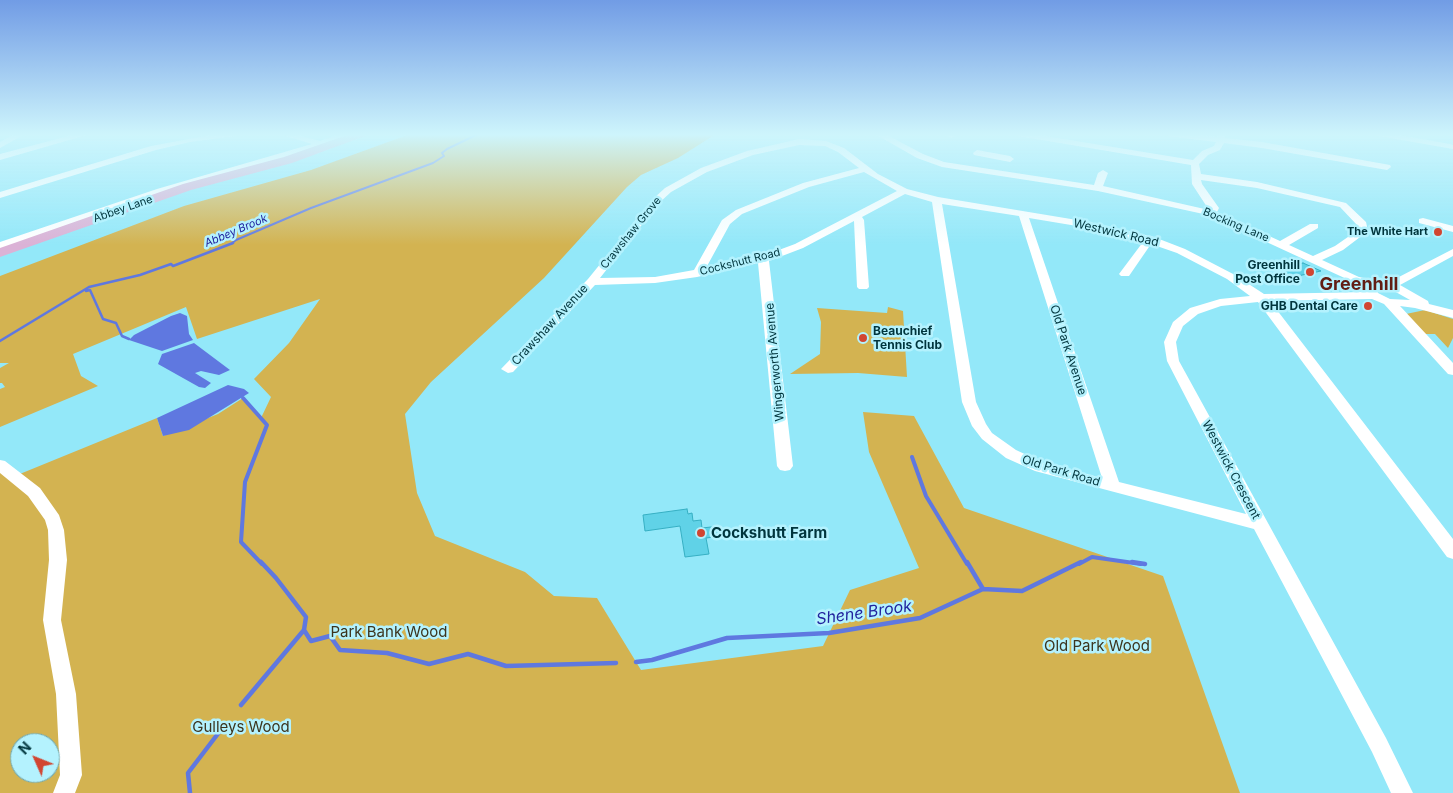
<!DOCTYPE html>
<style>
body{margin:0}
#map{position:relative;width:1453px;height:793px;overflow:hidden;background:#93e8f9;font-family:Inter,sans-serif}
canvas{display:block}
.north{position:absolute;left:10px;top:733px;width:50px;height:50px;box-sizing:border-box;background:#b4f2fe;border:1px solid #6ca6b1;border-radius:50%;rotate:314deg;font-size:14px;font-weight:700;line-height:20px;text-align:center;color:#00353d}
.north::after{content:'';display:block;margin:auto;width:18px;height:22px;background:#d14531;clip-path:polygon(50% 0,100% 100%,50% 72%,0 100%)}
</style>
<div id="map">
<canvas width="1453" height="793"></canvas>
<div class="north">N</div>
</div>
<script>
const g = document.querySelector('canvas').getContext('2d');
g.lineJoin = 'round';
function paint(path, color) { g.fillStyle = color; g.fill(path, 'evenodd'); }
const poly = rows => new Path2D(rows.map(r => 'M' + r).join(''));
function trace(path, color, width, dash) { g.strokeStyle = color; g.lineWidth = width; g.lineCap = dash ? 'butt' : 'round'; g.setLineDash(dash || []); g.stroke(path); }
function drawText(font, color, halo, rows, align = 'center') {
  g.font = font + ' Inter,sans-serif'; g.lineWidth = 5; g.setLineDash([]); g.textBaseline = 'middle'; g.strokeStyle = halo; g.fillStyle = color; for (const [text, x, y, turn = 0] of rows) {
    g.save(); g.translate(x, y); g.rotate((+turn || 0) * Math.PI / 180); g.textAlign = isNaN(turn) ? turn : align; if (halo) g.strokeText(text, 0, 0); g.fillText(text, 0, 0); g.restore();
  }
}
const green = poly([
 [410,134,716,134,678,158,641,175,627,187,544,278,431,382,405,414,417,493,435,536,525,572,554,596,597,598,641,670,823,646,850,590,919,568,869,452,863,412,914,416,964,508,1163,576,1240,793,0,793,0,471,10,478,157,418,163,436,218,414,243,398,261,418,271,397,254,379,289,343,320,299,197,339,186,307,73,354,81,376,98,386,0,427,0,389,5,387,2,383,0,383,0,368,9,363,0,363,0,276,184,206,311,170],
 [20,743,50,743,50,773,20,773],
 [888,307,903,311,907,377,858,373,790,374,820,354,821,322,817,308,887,313],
 [1425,310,1453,319,1453,338,1448,348,1435,334,1423,334,1406,314]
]);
const water = poly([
 [180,313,187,316,189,334,193,340,162,351,129,340,134,335,171,316],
 [194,343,230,370,219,375,201,371,195,373,211,383,205,388,199,387,158,364,162,354],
 [228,385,244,389,249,393,189,430,163,436,157,418]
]);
const streamFar3 = poly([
 [231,244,236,240,311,208,433,163,444,156,442,153,447,149,478,134]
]);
const streamFar2 = poly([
 [86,291,90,290,103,319,116,323,122,336,129,339],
 [0,341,89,287,140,275,171,264,173,266,233,243]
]);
const streamFar1 = poly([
 [243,398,267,425,245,482,241,542,262,564],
 [912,457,926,496,967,564],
 [1079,564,1092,557,1141,564]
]);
const stream = poly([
 [967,562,983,589],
 [1132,562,1145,564],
 [304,630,311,641,330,636,340,650,387,653,429,664,468,654,506,666,616,663],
 [636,662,652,660,727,638,829,633,920,618,983,589,1022,591,1081,562],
 [241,705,304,630,306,617,276,578,261,562],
 [190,793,188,773,220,731]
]);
const building = poly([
 [1303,263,1321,271,1293,277,1278,269,1292,264,1296,265,1303,263],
 [687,509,688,514,692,513,693,521,701,520,702,528,720,526,722,536,706,538,709,554,685,557,680,526,645,531,643,515,687,509]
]);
const minor = poly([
 [15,134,25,134,0,148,0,142,15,134],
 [76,134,90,134,0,160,0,154,76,134],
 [216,134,238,134,234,136,190,142,156,150,0,198,0,192,151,146,216,134],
 [280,134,293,134,320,141,340,134,352,134,328,144,327,147,321,147,163,193,0,249,0,242,157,189,312,144,280,134],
 [875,134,885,134,923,154,944,162,1094,185,1098,173,1103,170,1108,173,1103,186,1209,210,1192,184,1191,165,1018,136,1014,134,1033,134,1193,160,1202,151,1214,146,1216,142,1168,136,1164,134,1189,134,1217,137,1218,134,1224,134,1225,138,1262,142,1390,165,1391,167,1387,170,1262,148,1224,143,1220,150,1208,155,1199,164,1201,174,1257,182,1346,203,1366,222,1368,231,1343,250,1322,260,1359,277,1383,282,1395,279,1453,249,1453,256,1400,285,1428,301,1429,304,1453,310,1453,318,1415,308,1400,306,1453,363,1453,375,1448,374,1384,304,1372,299,1270,301,1453,539,1453,559,1447,557,1258,302,1221,306,1198,314,1183,326,1176,342,1179,361,1190,381,1386,738,1413,793,1391,793,1372,752,1254,529,1035,471,1006,458,982,439,972,426,962,402,932,202,905,194,862,217,864,220,869,287,867,289,859,289,857,287,854,221,803,248,769,261,793,466,790,470,785,471,780,470,777,466,758,263,697,277,655,283,595,285,513,372,508,373,501,369,588,279,653,199,665,188,701,168,747,151,799,139,826,141,844,148,878,174,907,189,938,197,1089,222,1154,237,1185,249,1235,275,1264,294,1366,292,1363,288,1366,285,1351,281,1208,215,1098,191,942,167,917,158,875,134],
 [799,145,825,146,838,152,859,168,803,183,736,210,722,220,694,270,655,277,600,278,659,203,671,192,707,172,753,155,799,145],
 [864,172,897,191,795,244,760,257,706,268,730,224,742,214,809,187,864,172],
 [1201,180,1257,188,1340,207,1357,225,1358,230,1335,246,1313,256,1289,245,1318,228,1318,224,1310,224,1280,241,1217,212,1219,208,1202,184,1201,180],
 [942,204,1019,216,1102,478,1044,463,1016,450,992,433,986,424,976,402,942,204],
 [1029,218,1089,228,1143,242,1119,274,1121,276,1129,276,1151,244,1177,253,1227,279,1250,296,1220,299,1190,308,1173,322,1164,342,1167,361,1246,514,1119,482,1029,218],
 [1379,288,1394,291,1410,300,1390,299,1378,293,1376,289,1379,288],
 [946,134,954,134,955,136,951,138,946,134],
 [1375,134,1393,134,1450,144,1453,145,1453,149,1379,136,1375,134],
 [977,150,1010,156,1014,159,1010,162,974,155,973,153,977,150],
 [1423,218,1453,226,1453,232,1419,223,1419,219,1423,218],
 [0,460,5,461,40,488,59,515,64,530,67,560,61,620,76,694,82,775,75,793,53,793,60,775,56,694,43,620,49,560,48,530,45,520,28,496,0,473,0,460]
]);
const major = poly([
 [350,134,367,134,365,136,292,163,191,190,0,257,0,248,183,184,284,157,350,134]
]);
const markers = [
 [1438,232,5,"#d14531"],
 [1310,272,5,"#d14531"],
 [1368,306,5,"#d14531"],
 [863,338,5,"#d14531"],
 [701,533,5,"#d14531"]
];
const farStreetnames = [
 ["Abbey Lane",123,209,-19],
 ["Bocking Lane",1236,225,23],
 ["Crawshaw Grove",631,233,-51],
 ["Cockshutt Road",740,262,-14]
];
const farWaternames = [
 ["Abbey Brook",236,231,-23]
];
const farPoinames = [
 ["The White Hart",1428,232]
];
const streetNames = [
 ["Westwick Road",1116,233,13],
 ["Crawshaw Avenue",550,325,-47],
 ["Old Park Avenue",1068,350,72],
 ["Wingerworth Avenue",775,362,-95],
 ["Westwick Crescent",1231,470,62],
 ["Old Park Road",1061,471,17]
];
const poiNames = [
 ["Greenhill",1300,265],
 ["Post Office",1300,279],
 ["GHB Dental Care",1358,306],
 ["Beauchief",873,331,"left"],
 ["Tennis Club",873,345,"left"]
];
const nearPoinames = [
 ["Cockshutt Farm",711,533]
];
const nearParknames = [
 ["Park Bank Wood",389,632],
 ["Old Park Wood",1097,646],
 ["Gulleys Wood",241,727]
];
const nearWaternames = [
 ["Shene Brook",864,613,-8]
];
const districtNames = [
 ["Greenhill",1359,285]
];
paint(green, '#d3b351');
paint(water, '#5f78e0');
trace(streamFar3, '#5f78e0', 2);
trace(streamFar2, '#5f78e0', 2.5);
trace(streamFar1, '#5f78e0', 4);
trace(stream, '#5f78e0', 4.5);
paint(building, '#60d2e7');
trace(building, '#36afc3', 1);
paint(minor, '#fff');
paint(major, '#dbb2d6');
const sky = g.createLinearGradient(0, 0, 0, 245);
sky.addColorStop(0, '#719ce5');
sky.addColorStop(0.55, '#cef5fc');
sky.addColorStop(1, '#cef5fc00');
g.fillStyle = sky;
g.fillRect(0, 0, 1453, 245);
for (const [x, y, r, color] of markers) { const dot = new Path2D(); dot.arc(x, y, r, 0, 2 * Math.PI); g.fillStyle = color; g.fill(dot); trace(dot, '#b4f2fe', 2); }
drawText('11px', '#00353d', '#b4f2fe', farStreetnames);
drawText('italic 11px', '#21239e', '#b4f2fe', farWaternames);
drawText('bold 11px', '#00353d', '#b4f2fe', farPoinames, 'right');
drawText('12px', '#00353d', '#b4f2fe', streetNames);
drawText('bold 12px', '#00353d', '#b4f2fe', poiNames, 'right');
drawText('bold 15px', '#00353d', '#b4f2fe', nearPoinames, 'left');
drawText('15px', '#3c341e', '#b4f2fe', nearParknames);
drawText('italic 16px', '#21239e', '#b4f2fe', nearWaternames);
drawText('bold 18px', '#611d13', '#b4f2fe', districtNames);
</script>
